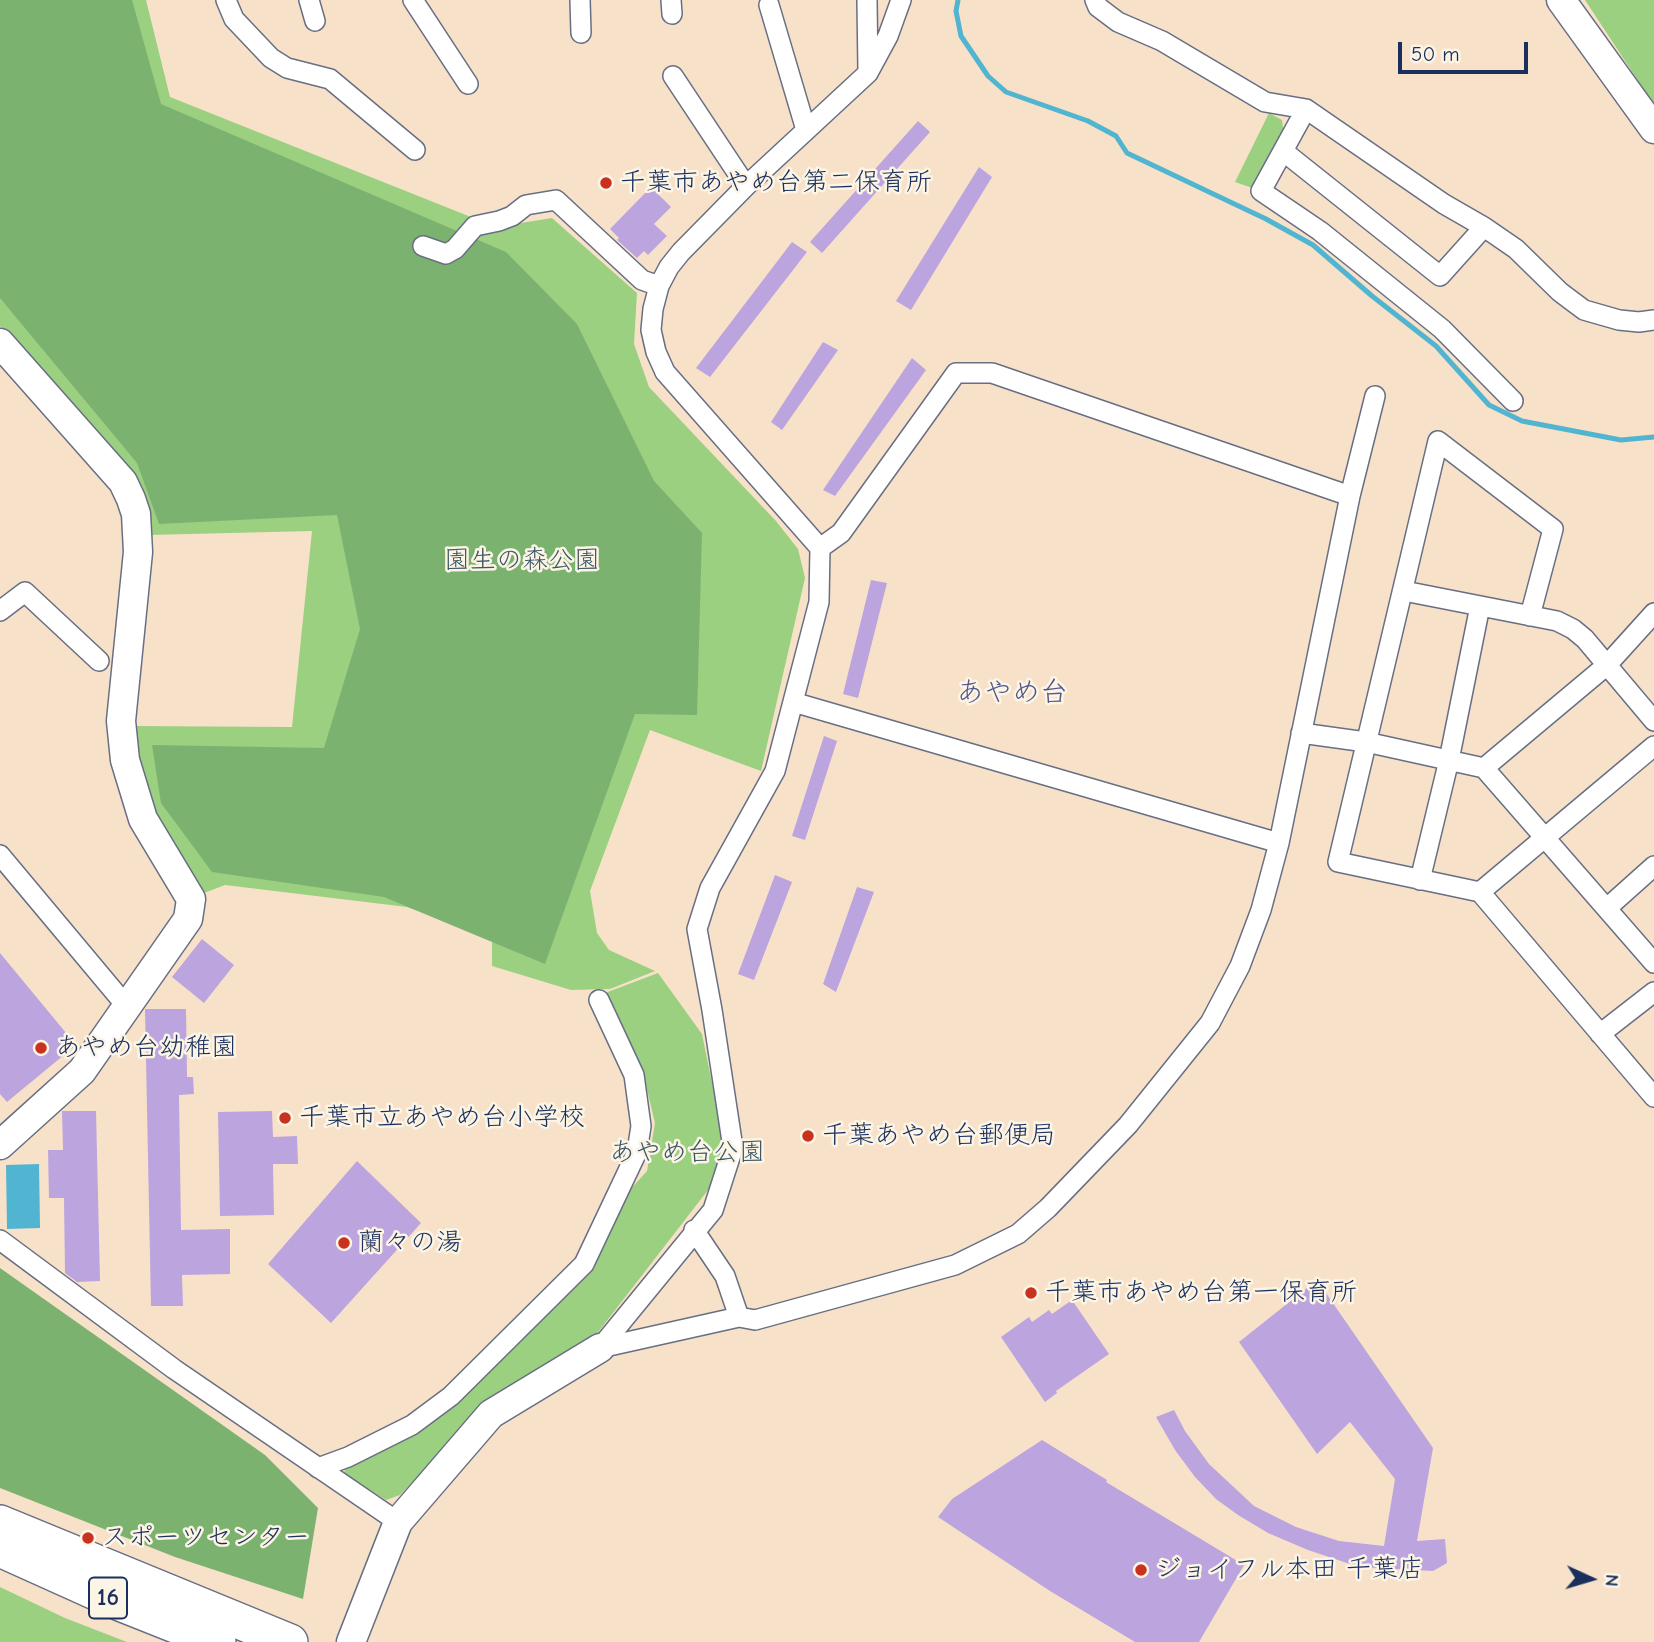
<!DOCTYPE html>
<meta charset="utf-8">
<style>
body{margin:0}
#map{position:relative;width:1654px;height:1642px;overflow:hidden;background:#f7e2c9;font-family:"Comic Neue",sans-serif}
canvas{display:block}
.north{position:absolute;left:1556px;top:1544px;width:70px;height:70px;-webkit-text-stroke:5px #fcf5e5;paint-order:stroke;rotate:94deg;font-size:19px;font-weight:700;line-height:28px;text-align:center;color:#1b2f5e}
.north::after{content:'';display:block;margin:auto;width:24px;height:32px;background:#1b2f5e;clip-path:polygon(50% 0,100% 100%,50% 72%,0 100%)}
.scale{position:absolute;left:1398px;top:42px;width:130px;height:32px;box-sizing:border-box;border:4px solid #1b2f5e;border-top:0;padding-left:9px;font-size:21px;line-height:24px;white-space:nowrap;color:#1b2f5e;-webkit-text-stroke:5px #fcf5e5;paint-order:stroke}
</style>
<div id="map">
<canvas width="1654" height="1642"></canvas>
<div class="north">N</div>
<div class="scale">50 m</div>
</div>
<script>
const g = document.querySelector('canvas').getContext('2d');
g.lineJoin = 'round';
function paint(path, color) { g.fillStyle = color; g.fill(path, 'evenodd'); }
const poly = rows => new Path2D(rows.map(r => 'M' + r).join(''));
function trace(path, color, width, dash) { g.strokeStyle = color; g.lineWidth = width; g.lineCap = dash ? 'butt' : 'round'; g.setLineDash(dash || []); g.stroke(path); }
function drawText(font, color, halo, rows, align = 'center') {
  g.font = font + ' "Comic Neue","Klee One",sans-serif'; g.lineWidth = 5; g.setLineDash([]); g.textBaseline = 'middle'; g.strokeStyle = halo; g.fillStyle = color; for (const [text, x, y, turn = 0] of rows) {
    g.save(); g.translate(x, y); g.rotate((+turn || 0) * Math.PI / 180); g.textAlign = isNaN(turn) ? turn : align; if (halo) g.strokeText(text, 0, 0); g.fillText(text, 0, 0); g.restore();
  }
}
const green = poly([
 [0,0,146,0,170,97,496,227,552,218,637,293,634,344,649,387,776,521,798,549,805,578,761,771,650,730,590,891,597,933,609,950,655,971,610,989,571,990,492,966,492,937,407,907,225,885,199,895,145,797,132,726,292,727,312,531,148,535,127,469,0,326],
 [1585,0,1654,0,1654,105],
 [1269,113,1282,120,1284,134,1255,189,1235,182],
 [658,973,702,1034,722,1132,723,1159,715,1181,592,1340,484,1408,400,1495,386,1500,344,1473,345,1469,415,1431,586,1269,626,1194,647,1171,655,1123,643,1073,605,993],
 [0,1587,65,1618,127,1642,0,1642]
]);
const forest = poly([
 [0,0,132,0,161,104,506,252,577,324,654,481,702,533,697,715,635,714,545,964,384,897,212,872,161,803,152,745,324,748,360,629,337,515,159,524,137,463,0,298],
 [0,1268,265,1455,318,1508,303,1599,175,1557,0,1488]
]);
const water = poly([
 [39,1164,40,1228,7,1229,6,1165]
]);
const stream = poly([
 [958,0,956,11,961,36,988,76,1006,92,1088,121,1116,136,1127,153,1266,219,1313,245,1372,296,1436,346,1489,405,1522,421,1621,440,1654,437]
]);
const building = poly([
 [918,121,930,132,822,253,810,242],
 [979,167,992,177,911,310,896,301],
 [651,187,671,207,654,224,667,236,648,255,644,251,637,258,617,240,619,238,610,229],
 [792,242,807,252,710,377,696,368],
 [823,342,838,350,782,430,771,422],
 [912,358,926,370,835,496,823,490],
 [871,580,887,583,858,698,843,694],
 [824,736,837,741,805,840,792,836],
 [775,875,792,882,754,980,738,974],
 [857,887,874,892,836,992,823,984],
 [202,939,234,965,204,1003,172,977],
 [0,953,76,1045,7,1102,0,1094],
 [145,1009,186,1009,187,1077,193,1077,194,1094,179,1095,181,1230,230,1229,230,1274,182,1275,183,1306,151,1306],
 [62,1111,96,1111,100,1281,77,1282,65,1273,64,1198,49,1198,48,1150,63,1150],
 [272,1111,273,1137,297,1136,298,1164,273,1164,274,1215,220,1216,218,1112],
 [357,1161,421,1223,331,1323,268,1264],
 [1317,1280,1433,1448,1417,1541,1445,1539,1447,1563,1433,1571,1359,1567,1308,1550,1268,1533,1238,1515,1216,1499,1195,1477,1175,1450,1156,1417,1174,1410,1185,1431,1209,1464,1254,1506,1296,1527,1339,1541,1384,1546,1395,1479,1350,1422,1317,1454,1239,1342],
 [1072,1300,1109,1354,1056,1391,1057,1393,1045,1402,1001,1337,1029,1317,1032,1322,1049,1310,1052,1314],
 [1042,1440,1107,1480,1106,1482,1244,1565,1199,1642,1135,1642,1050,1591,938,1517,952,1499]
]);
const street = poly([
 [226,0,234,19,271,58,287,68,330,79,415,150],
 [309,0,315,21],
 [413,0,468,84],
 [580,0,581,33],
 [671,0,672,14],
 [867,0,868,72],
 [1095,0,1098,7,1118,22,1162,41,1265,102,1306,109,1444,204,1484,227,1516,249,1560,292,1584,310,1619,320,1639,322,1654,320],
 [769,5,806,130],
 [673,76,746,186],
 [1306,109,1261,191,1320,231,1442,329,1513,401],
 [1283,151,1440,276,1484,227],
 [423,246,446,254,455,249,475,226,499,221,512,216,526,205,556,200,642,280,659,286],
 [820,548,841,533,956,373,992,373,1350,496],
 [1404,591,1557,621,1573,629,1585,639,1654,721],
 [0,611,25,592,99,661],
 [1530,616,1553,529,1438,441,1338,862,1480,892,1654,1097],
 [793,702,1279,843],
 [1301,733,1366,742,1484,768,1654,963],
 [1484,768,1607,665,1654,613],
 [0,855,128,1008],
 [1420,880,1449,760,1480,606],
 [1480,892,1654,746],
 [1607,908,1654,866],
 [1600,1034,1654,992],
 [694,1230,725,1276,739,1317],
 [0,1240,174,1369,398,1522],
 [600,1348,713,1210,733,1148,712,1010,697,929,710,888,775,771,819,602,820,548,665,372,656,352,651,330,653,309,659,286,669,267,681,252,746,186,868,73,888,36,901,0],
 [600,1348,739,1317,755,1320,955,1265,1018,1234,1048,1208,1128,1125,1210,1023,1240,966,1261,910,1279,843,1350,496,1375,396],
 [318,1468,348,1457,412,1425,451,1396,584,1264,637,1152,641,1126,634,1075,599,1000]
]);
const secondary = poly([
 [1561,0,1654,129],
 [0,343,123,482,131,499,136,514,138,552,121,721,125,760,143,819,191,899,188,919,82,1071,0,1145],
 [351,1642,398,1522,491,1414,600,1348]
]);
const highway = poly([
 [0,1523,290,1642],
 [0,1549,120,1603,218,1642]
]);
const markers = [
 [606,183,7,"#c8321e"],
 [41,1048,7,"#c8321e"],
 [285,1118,7,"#c8321e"],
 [808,1136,7,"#c8321e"],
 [344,1243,7,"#c8321e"],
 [1031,1293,7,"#c8321e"],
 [88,1538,7,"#c8321e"],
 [1141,1570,7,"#c8321e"]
];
const shields = [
 [108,1598,38]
];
const shieldNames = [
 ["16",108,1598]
];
const poiNames = [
 ["千葉市あやめ台第二保育所",620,183],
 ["あやめ台幼稚園",55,1048],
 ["千葉市立あやめ台小学校",299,1118],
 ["千葉あやめ台郵便局",822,1136],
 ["蘭々の湯",358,1243],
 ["千葉市あやめ台第一保育所",1045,1293],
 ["スポーツセンター",102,1538],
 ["ジョイフル本田 千葉店",1155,1570]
];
const parkNames = [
 ["園生の森公園",522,561],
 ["あやめ台公園",687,1153]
];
const neighbourhoodNames = [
 ["あやめ台",1012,693]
];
paint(green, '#9bd081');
paint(forest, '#7cb26f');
paint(water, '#51b4d0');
trace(stream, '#51b4d0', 5);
paint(building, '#bca4df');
trace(street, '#686e83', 22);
trace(secondary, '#686e83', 31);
trace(highway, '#686e83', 38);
trace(street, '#fff', 19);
trace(secondary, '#fff', 28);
trace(highway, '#fff', 35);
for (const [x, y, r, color] of markers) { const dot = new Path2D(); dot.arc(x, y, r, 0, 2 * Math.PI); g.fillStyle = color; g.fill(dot); trace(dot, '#fcf5e5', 2.5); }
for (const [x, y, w] of shields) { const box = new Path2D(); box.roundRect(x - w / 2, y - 20.5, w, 41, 5); g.fillStyle = '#fcf5e5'; g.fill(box); trace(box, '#1b2f5e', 2); }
drawText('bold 24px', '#1b2f5e', null, shieldNames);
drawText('26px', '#1b2f5e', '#fcf5e5', poiNames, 'left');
drawText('26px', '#3b5767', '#fcf5e5', parkNames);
drawText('28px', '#53588b', '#fcf5e5', neighbourhoodNames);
</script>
